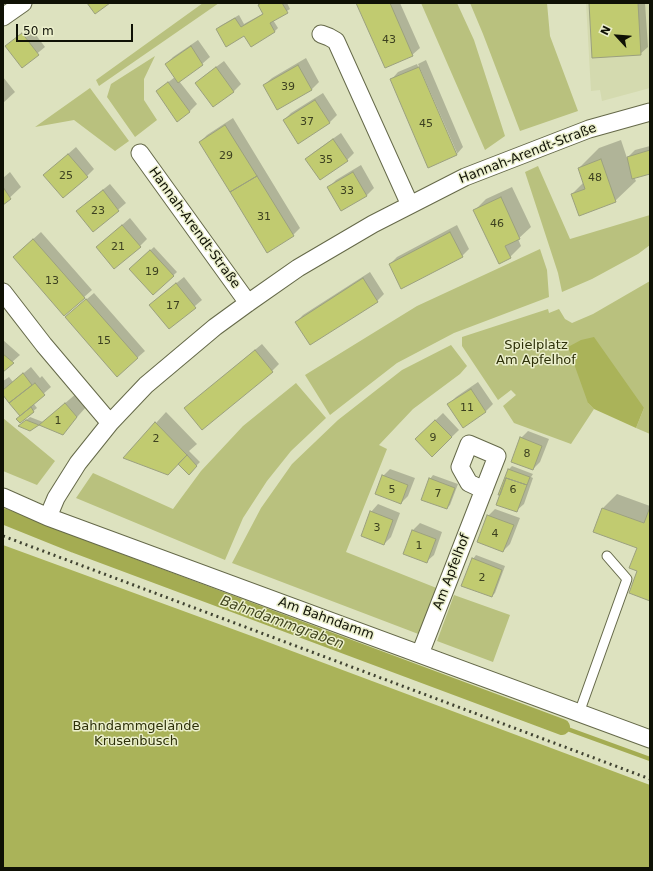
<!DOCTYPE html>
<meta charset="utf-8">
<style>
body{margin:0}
#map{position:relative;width:653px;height:871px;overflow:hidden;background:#dde2bf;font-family:"DejaVu Sans",sans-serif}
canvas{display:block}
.frame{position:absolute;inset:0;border:4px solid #0f1105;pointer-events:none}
.north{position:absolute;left:597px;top:16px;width:40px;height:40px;-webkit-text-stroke:3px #ebefcc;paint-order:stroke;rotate:296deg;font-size:11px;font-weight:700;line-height:16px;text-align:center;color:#0f1105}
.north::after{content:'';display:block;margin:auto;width:14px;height:18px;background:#0f1105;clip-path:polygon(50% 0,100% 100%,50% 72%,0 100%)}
.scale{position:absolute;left:16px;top:24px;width:117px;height:18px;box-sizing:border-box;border:2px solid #0f1105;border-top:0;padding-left:5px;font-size:12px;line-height:14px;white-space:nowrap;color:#0f1105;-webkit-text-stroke:3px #ebefcc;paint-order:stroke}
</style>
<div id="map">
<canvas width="653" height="871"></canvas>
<div class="frame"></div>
<div class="north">N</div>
<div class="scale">50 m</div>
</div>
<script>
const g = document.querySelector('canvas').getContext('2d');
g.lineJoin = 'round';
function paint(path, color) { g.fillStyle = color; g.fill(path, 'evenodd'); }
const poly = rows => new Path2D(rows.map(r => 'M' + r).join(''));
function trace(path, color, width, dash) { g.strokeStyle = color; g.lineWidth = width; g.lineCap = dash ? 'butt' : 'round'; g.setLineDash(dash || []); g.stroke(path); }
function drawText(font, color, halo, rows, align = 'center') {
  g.font = font + ' "DejaVu Sans",sans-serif'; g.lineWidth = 3; g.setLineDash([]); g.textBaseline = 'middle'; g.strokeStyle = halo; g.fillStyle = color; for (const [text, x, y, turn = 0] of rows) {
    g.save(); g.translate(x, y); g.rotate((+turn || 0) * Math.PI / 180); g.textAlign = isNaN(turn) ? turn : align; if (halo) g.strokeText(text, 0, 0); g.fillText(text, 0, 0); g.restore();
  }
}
const built = poly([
 [586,3,650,3,650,88,602,101,600,90,591,91]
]);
const green = poly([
 [203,3,219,3,99,86,96,80],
 [421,3,457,3,474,40,505,136,485,150],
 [470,3,547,3,550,36,578,111,520,131,483,34],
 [155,56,144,79,144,100,157,120,135,137,107,97,111,84],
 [90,88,129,141,115,151,74,120,35,127],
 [538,166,570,239,650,215,650,245,638,254,592,279,562,292,558,273,525,172],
 [540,249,547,270,549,297,454,333,397,363,330,415,305,375,417,306],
 [650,281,650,434,636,428,644,408,588,403,594,409,571,444,514,423,503,406,516,395,511,390,498,400,462,346,462,337,548,309,549,313,559,309,565,319,572,323,593,314],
 [451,345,467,366,460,374,413,409,379,445,387,449,346,552,439,589,421,635,232,563,261,508,292,464,338,420,402,370],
 [296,383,326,418,291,451,267,481,243,518,225,560,76,498,93,473,173,509,201,471,243,426],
 [3,418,55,461,37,485,3,471],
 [454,595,510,615,493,662,437,641]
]);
const forest = poly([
 [594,337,644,408,636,428,594,409,588,403,568,347,581,340],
 [3,545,257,638,650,785,650,868,3,868]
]);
const shadow = poly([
 [261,3,287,3,290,9,273,20,278,28,274,32,245,34,217,29,220,26,239,15,244,24,264,13],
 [357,3,400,3,420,48,412,55],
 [590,3,645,3,648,47,640,54],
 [30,27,45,47,22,66,7,46],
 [198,40,210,57,202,64,179,81,197,104,189,112,157,91,175,77,166,64,173,57],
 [306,58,319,82,312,89,277,108,264,85,272,78],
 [426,60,463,147,456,155,428,166,391,80,398,72,417,64,454,153,457,153,418,64],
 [224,61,241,84,234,91,213,106,197,83,204,76],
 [3,77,15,92,3,103],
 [323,93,337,115,330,122,298,142,284,120,291,113],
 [233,118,300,228,293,235,200,142,207,135],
 [341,133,354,153,347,160,320,179,306,159,314,152],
 [621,140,627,158,635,150,650,146,650,173,634,177,636,181,615,201,572,194,584,182,579,168,599,148],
 [76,147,94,169,87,176,52,168],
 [361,165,374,188,367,195,342,210,329,187,336,180],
 [10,172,21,187,3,204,3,178],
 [110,184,126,203,93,231,85,204],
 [512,187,531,227,518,239,521,246,510,257,475,210,486,199],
 [130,218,147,239,140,246,97,247],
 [457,225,469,249,462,256,390,264,397,257],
 [41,232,92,290,64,315,21,250],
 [154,247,177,272,153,294,130,269],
 [370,272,384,294,377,301,296,322,303,315],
 [184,277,202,300,169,328,158,298],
 [94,293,145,351,137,358,74,310],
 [3,340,20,355,3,370],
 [262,344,279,364,272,371,185,408],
 [31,367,40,378,42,376,51,387,33,403,37,408,20,422,21,416,3,394,5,389,3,389,3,381,9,377,13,382],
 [478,382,493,404,486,411,448,405,456,397],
 [77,393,87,406,62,434,38,424,30,430,22,423,30,417,43,422],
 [166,412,197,444,189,451,200,462,189,473,156,423],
 [443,413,459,430,432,456,416,439],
 [528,431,549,439,540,462,533,469,521,438],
 [512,466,533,474,531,477,533,478,524,504,516,511,506,477,509,469],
 [390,469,415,478,408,496,401,503,383,476],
 [433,475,458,484,450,505,447,508,430,479],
 [617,494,650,506,650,600,638,570,638,548,603,508],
 [378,504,400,513,391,537,384,544,371,512],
 [495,509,520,518,510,544,503,551,488,516],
 [420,523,442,532,434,555,426,562,413,530],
 [476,555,505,566,495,593,492,596,473,559]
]);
const stream = poly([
 [562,727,650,759]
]);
const canal = poly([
 [3,516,75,545,562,727]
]);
const building = poly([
 [87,3,110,3,95,14,87,3],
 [261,3,282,3,288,13,270,23,275,32,251,47,244,36,226,47,216,29,235,18,241,27,263,14,258,5,261,3],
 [356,3,390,3,413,56,385,68,356,3],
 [589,3,638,3,641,55,592,58,589,3],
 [22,33,39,55,22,68,5,46,22,33],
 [191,46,203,65,178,83,165,64,191,46],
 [298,65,312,90,277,110,263,85,298,65],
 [216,67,234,92,213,107,195,83,216,67],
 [419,67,457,155,428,168,390,79,419,67],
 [168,82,190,112,177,122,156,91,168,82],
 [315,100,330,123,298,144,283,120,315,100],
 [225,125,257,176,230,192,199,142,225,125],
 [333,139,348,161,320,180,305,159,333,139],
 [650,150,650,174,632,179,627,157,650,150],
 [68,154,88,177,63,198,43,175,68,154],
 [601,159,616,202,579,216,571,194,585,189,578,168,601,159],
 [353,172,367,196,341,211,327,187,353,172],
 [257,176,294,236,267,253,230,192,257,176],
 [3,187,11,199,3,205,3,187],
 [103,190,119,211,93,232,76,211,103,190],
 [501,197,520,239,505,246,511,258,499,264,473,210,501,197],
 [122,225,141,247,114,269,96,247,122,225],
 [450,232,463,257,401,289,389,264,450,232],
 [33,239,85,298,64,316,13,257,33,239],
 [150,250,174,276,153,295,129,269,150,250],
 [363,278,378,302,310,345,295,322,363,278],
 [176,283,196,308,169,329,149,305,176,283],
 [86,299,138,358,117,377,65,317,86,299],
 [255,350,273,372,202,430,184,408,255,350],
 [3,354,14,363,3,372,3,354],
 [23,373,32,385,9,403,3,395,3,390,23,373],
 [35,383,45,395,20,416,9,403,35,383],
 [471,389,486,412,463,428,447,404,471,389],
 [65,403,77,417,63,435,39,425,65,403],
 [31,407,34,412,20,423,16,419,31,407],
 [26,420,39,425,30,431,18,426,26,420],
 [435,420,452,437,432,457,415,439,435,420],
 [155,422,187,455,168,475,123,458,155,422],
 [520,437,542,446,533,470,511,462,520,437],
 [187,455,197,466,189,475,178,464,187,455],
 [508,469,530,477,527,485,506,478,500,495,498,495,508,469],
 [382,475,408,485,401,504,375,494,382,475],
 [429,478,455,488,447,509,421,500,429,478],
 [506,478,527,485,517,512,496,505,506,478],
 [650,507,650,601,629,593,637,571,629,568,637,548,593,532,602,508,644,523,650,507],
 [370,511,393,520,384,545,361,536,370,511],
 [487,515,514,525,503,552,477,542,487,515],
 [412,530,436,539,427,563,403,554,412,530],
 [472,558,502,570,492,597,461,586,472,558]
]);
const service = poly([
 [579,713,627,579,607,556]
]);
const minor = poly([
 [3,17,23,3],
 [321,34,329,37,336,41,410,205],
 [140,153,248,303],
 [3,292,44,345,110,423],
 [3,497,48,517,650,739],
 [48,517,56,498,78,463,110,423,146,385,215,327,248,303,298,268,373,224,465,177,589,129,650,112],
 [420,654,497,456,469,444,460,467,469,483,484,490]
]);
const rail = poly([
 [3,536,650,779]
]);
const numberNames = [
 ["43",389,40],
 ["39",288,87],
 ["37",307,122],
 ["45",426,124],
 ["29",226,156],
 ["35",326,160],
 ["25",66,176],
 ["48",595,178],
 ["33",347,191],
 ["23",98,211],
 ["31",264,217],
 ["46",497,224],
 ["21",118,247],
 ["19",152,272],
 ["13",52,281],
 ["17",173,306],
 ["15",104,341],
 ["11",467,408],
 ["1",58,421],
 ["9",433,438],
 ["2",156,439],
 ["8",527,454],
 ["5",392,490],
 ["6",513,490],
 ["7",438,494],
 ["3",377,528],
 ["4",495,534],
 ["1",419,546],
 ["2",482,578]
];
const streetNames = [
 ["Hannah-Arendt-Straße",528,154,-21],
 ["Hannah-Arendt-Straße",194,228,54],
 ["Am Apfelhof",452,572,-69],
 ["Am Bahndamm",326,619,20]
];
const parkNames = [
 ["Spielplatz",536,346],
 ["Am Apfelhof",536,361],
 ["Bahndammgelände",136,727],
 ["Krusenbusch",136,742]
];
const waterNames = [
 ["Bahndammgraben",282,623,20]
];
paint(built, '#d4daaf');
paint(green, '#b9c17e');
paint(forest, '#aab359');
paint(shadow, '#0003');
trace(stream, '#a4ac52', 4.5);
trace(canal, '#a4ac52', 16);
paint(building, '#c1cb70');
trace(building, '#9ba07e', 1);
trace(service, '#656949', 11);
trace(minor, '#656949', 19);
trace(service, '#fff', 9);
trace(minor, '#fff', 17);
trace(rail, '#404331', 3, [2, 4]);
drawText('11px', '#3c4020', null, numberNames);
drawText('13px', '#0f1105', '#ebefcc', streetNames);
drawText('13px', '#2d3008', '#ebefcc', parkNames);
drawText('italic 14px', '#41451e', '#ebefcc', waterNames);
</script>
